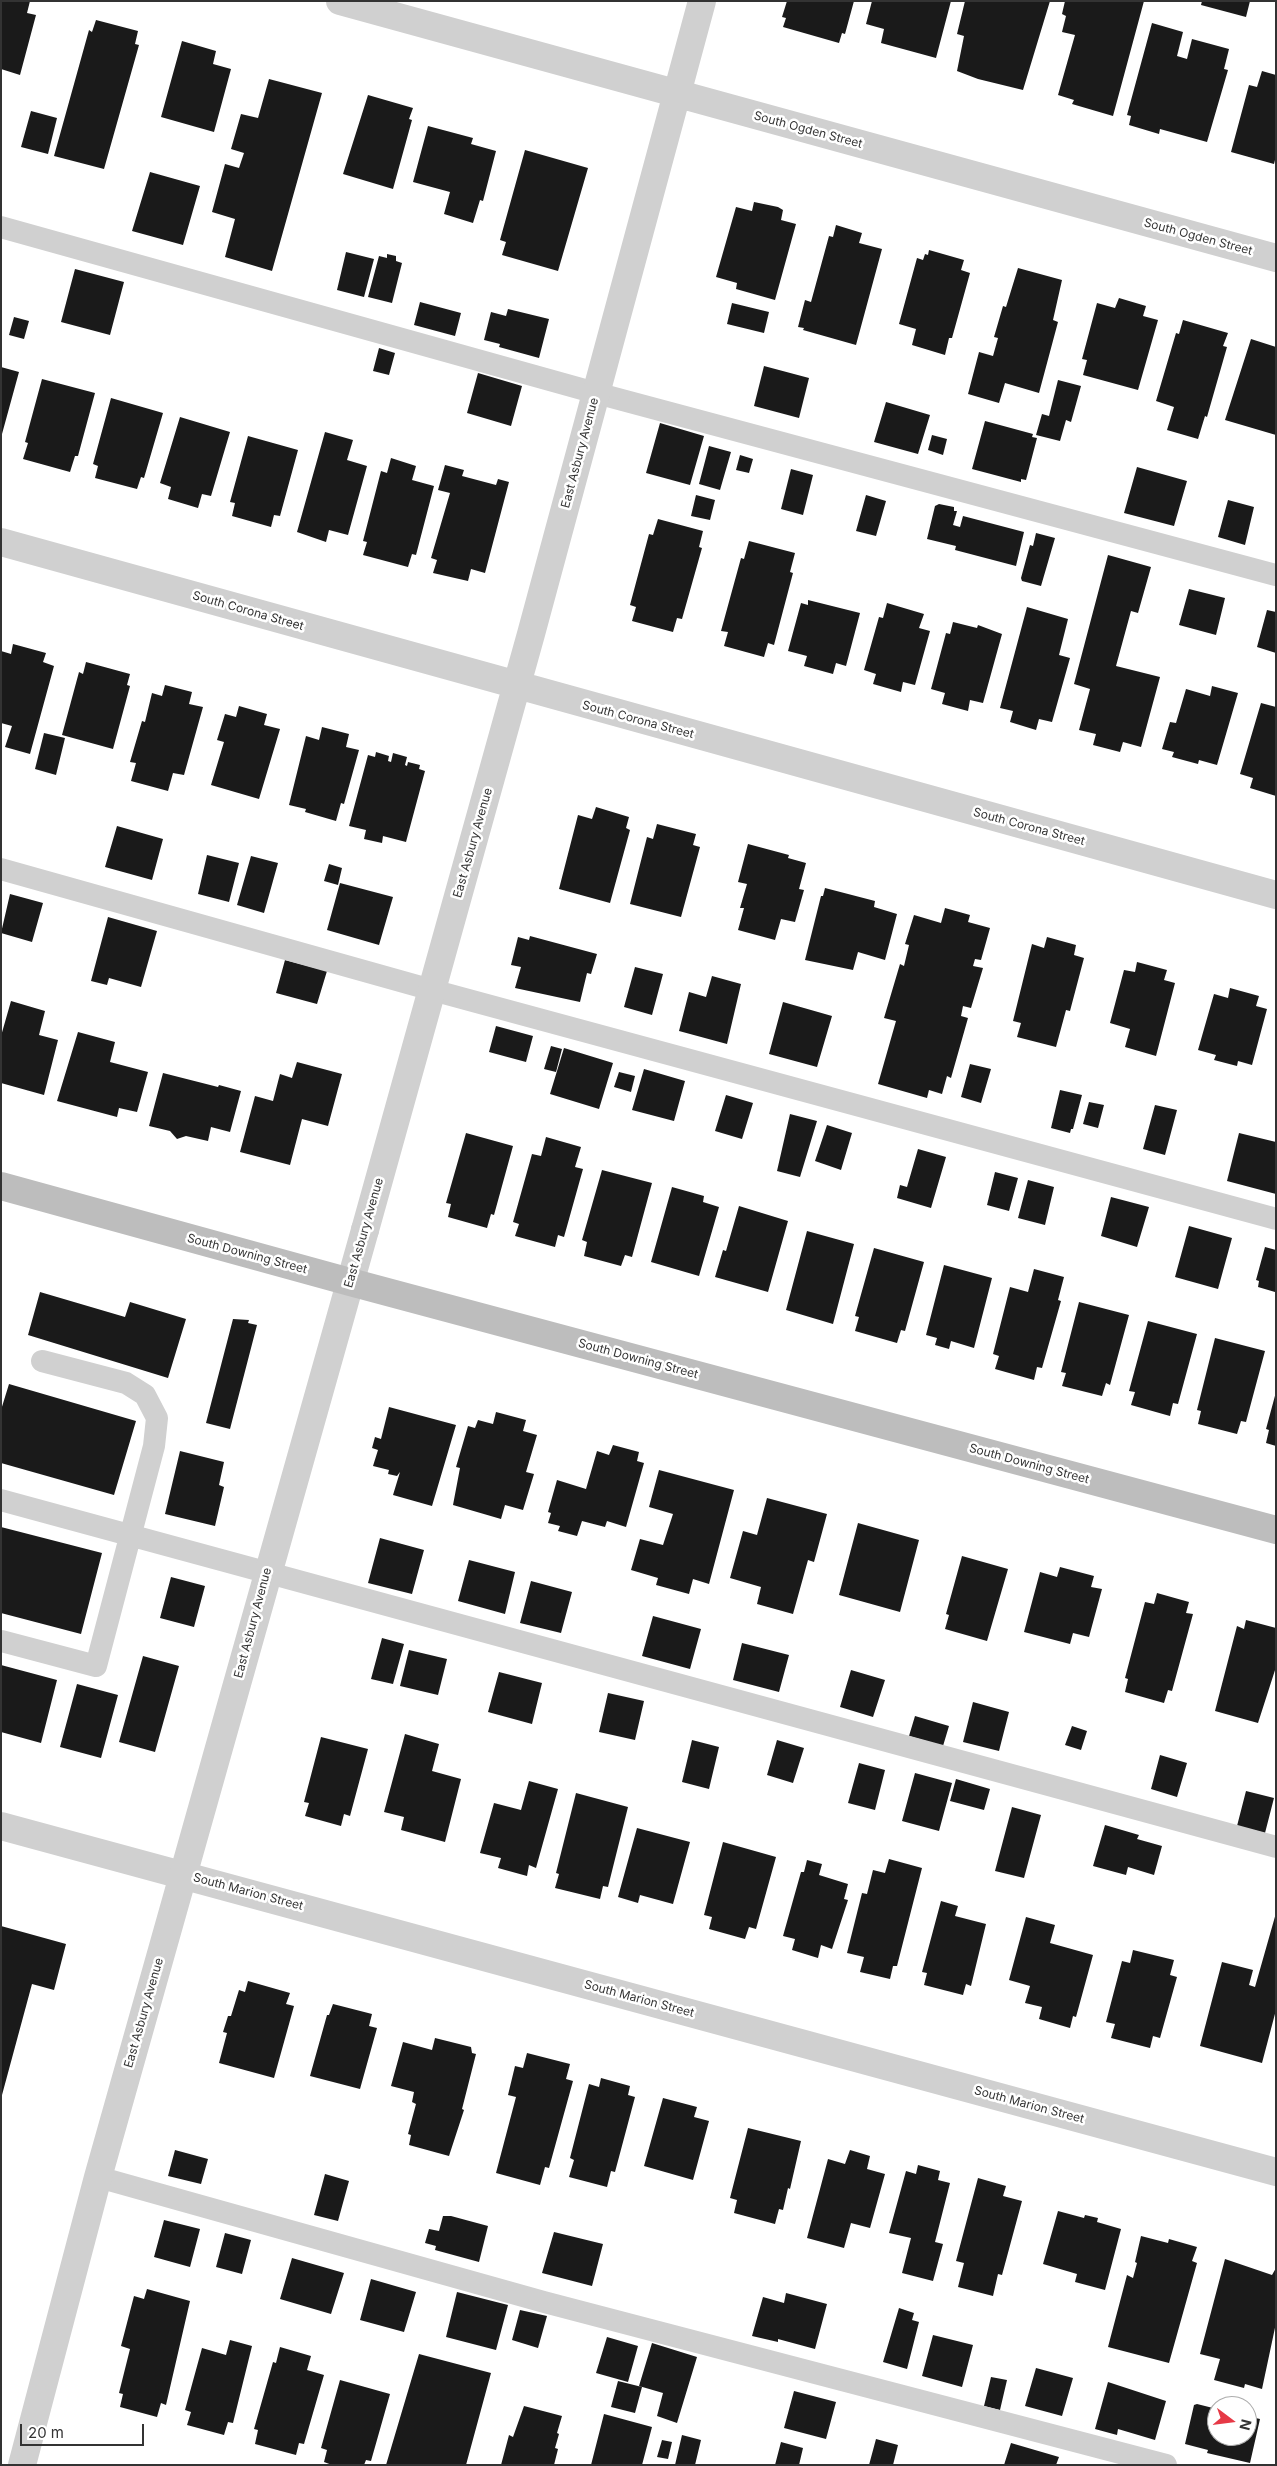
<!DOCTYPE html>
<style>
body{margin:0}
#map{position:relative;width:1277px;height:2466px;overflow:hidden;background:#fff;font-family:Inter,sans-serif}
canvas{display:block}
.frame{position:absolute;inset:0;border:2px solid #333;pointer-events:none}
.north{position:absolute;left:1207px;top:2396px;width:50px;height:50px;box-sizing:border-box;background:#fff;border:1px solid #adadad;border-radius:50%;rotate:105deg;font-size:14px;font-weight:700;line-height:20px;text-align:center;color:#333}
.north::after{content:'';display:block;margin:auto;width:18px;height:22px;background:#e63946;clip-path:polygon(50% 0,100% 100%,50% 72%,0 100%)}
.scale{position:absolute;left:20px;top:2424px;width:124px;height:22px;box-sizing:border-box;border:2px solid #333;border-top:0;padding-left:6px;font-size:15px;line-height:18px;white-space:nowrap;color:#333;-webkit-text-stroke:4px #fff;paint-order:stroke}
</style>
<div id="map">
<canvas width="1277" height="2466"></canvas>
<div class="frame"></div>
<div class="north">N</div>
<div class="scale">20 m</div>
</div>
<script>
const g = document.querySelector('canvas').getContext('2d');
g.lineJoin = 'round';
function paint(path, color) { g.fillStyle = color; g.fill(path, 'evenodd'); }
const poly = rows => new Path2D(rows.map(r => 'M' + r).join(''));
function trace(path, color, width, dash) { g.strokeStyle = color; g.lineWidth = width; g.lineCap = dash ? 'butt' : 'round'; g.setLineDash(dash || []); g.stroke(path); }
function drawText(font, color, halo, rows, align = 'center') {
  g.font = font + ' Inter,sans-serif'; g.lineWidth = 5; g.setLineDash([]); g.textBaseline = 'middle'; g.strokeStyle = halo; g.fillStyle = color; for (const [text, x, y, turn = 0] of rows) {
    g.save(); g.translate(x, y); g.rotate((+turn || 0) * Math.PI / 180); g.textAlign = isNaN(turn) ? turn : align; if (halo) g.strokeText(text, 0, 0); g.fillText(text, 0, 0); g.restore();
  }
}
const building = poly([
 [1,1,30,1,27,13,36,15,20,75,1,69],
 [787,1,854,1,845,34,842,33,839,43,783,27,786,18,782,17],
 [872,1,951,1,936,58,881,43,884,29,866,24],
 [965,1,1050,1,1023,90,978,79,957,71,964,36,957,34],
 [1065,1,1144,1,1113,116,1072,104,1074,100,1058,95,1075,35,1062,32,1066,16,1062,14],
 [1202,1,1250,1,1246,17,1201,5],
 [96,20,138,31,135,44,139,45,104,169,54,156,89,30,92,32],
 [1152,23,1183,32,1177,56,1187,59,1192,39,1229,49,1224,69,1228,70,1207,142,1160,129,1159,134,1129,125,1131,116,1127,115],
 [182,41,216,51,213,64,231,69,214,132,161,117],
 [1262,71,1276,75,1276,156,1274,164,1231,152,1249,85,1257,87],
 [269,79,322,93,272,271,225,257,235,219,212,212,225,164,239,168,244,153,231,149,241,114,258,118],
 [368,95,413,108,409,119,412,120,393,189,343,174],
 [31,111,57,118,48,154,21,147],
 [428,126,473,138,471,144,496,151,483,201,480,200,473,223,444,214,450,192,413,182],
 [525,150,588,168,558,271,502,255,506,242,500,240],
 [150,172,200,186,183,245,132,231],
 [754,202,778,207,783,210,781,220,796,224,775,300,736,289,737,283,716,277,736,207,752,211],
 [836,225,862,233,859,243,882,249,856,345,803,330,804,328,798,327,805,300,811,302,829,236,833,237],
 [929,250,964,260,961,270,970,273,952,338,949,338,945,355,912,345,916,329,899,324,917,258,923,260,925,254,928,255],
 [346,252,374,259,364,297,337,290],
 [387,254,396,256,396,261,402,263,392,303,368,297,379,256,387,258],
 [1018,268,1062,280,1053,320,1058,322,1039,393,1005,383,999,403,968,394,979,352,993,356,998,338,994,337,1003,306,1006,307],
 [75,269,124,282,110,335,61,322],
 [1119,298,1146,306,1143,316,1158,320,1138,390,1083,375,1087,360,1082,359,1097,303,1115,308],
 [420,302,461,313,455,336,414,325],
 [732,303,769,312,764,333,727,324],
 [508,309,549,319,539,358,499,347,500,344,484,340,491,312,506,316],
 [14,317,29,321,24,339,9,335],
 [1183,320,1228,333,1223,346,1227,347,1207,417,1205,416,1198,439,1167,430,1174,407,1156,401,1176,333,1179,334],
 [1251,339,1276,347,1276,435,1225,420],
 [379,348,395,353,389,375,373,371],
 [764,366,809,378,799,418,754,406],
 [1,367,19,372,2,434,1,434],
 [478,373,522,386,511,426,467,413],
 [42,379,95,393,78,456,75,456,70,472,23,459,28,443,25,442],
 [1058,380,1081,386,1071,422,1066,420,1060,441,1036,435,1042,414,1049,416],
 [111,398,163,413,144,478,141,477,137,489,95,478,98,466,93,464],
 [886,402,930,415,918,454,874,442],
 [180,417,230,432,211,496,202,494,198,508,168,499,171,487,160,483],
 [985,421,1033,434,1032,437,1037,438,1026,480,1021,479,1021,482,972,469],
 [660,423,704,436,690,485,646,473],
 [325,432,353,440,347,460,367,466,348,535,329,530,326,542,297,532],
 [932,435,947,439,943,455,928,450],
 [248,436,298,450,280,516,274,515,271,527,232,516,235,503,230,502],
 [709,446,731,452,720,490,699,484],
 [740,455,753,459,749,473,736,470],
 [391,458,416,466,412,480,434,486,416,555,412,554,408,567,363,555,367,542,363,541,381,471,387,473],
 [445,465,464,470,462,476,496,485,498,479,509,482,485,573,471,569,468,581,433,573,437,560,431,558,450,493,438,490],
 [1137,467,1187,481,1174,526,1124,513],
 [791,469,813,475,803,515,781,509],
 [696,495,715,500,710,520,691,516],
 [866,495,886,501,876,536,856,531],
 [1228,500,1254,507,1245,545,1218,537],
 [939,504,954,507,954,511,957,511,953,525,960,527,963,516,1024,532,1016,566,955,550,956,546,927,539,935,506],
 [658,519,703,531,699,547,702,548,682,619,677,618,673,632,632,621,636,607,630,605,649,534,653,535],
 [1036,533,1055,538,1041,586,1022,581,1021,578,1030,545,1033,546],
 [749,541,795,553,790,572,793,573,774,645,768,643,764,657,724,646,728,632,721,631,741,558,744,559],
 [1108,555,1151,567,1138,613,1131,611,1116,666,1160,677,1141,747,1123,742,1120,752,1093,745,1096,734,1079,730,1090,689,1074,684],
 [1189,589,1225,598,1216,635,1179,625],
 [808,600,860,613,846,666,836,663,833,674,804,666,807,656,788,651,801,603,808,605],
 [887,603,924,614,919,628,930,631,915,685,903,682,901,692,873,684,876,674,864,670,879,617,883,618],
 [1027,607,1068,619,1059,655,1070,658,1052,722,1039,719,1036,730,1010,722,1013,711,1000,708],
 [1267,610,1276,612,1276,653,1257,647],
 [953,622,977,628,978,625,1002,634,983,703,970,700,968,711,942,704,945,693,931,689,946,633,950,634],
 [13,644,46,653,43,662,54,666,30,754,5,747,12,726,1,723,1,651,11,654],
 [86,662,130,674,127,685,130,686,113,749,62,735,79,672,83,674],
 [165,685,192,692,189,704,203,707,184,775,173,773,168,791,131,781,136,763,130,762,142,721,145,722,152,693,162,696],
 [1212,686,1238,693,1217,765,1199,760,1198,764,1172,757,1174,752,1162,749,1170,722,1176,723,1186,689,1210,696],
 [1261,703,1276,707,1276,796,1250,788,1253,778,1240,774],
 [239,706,267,714,264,725,280,729,259,799,211,785,224,742,217,740,225,714,236,717],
 [322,727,349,734,346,747,359,750,344,804,341,803,336,821,305,812,306,809,289,805,306,736,319,740],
 [44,733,65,738,56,775,35,769],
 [376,752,389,756,388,761,391,762,393,753,407,757,405,765,407,766,408,762,420,765,419,769,425,771,406,842,383,836,382,843,364,839,366,830,349,826,368,755,375,757],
 [596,807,629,817,626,828,630,830,610,903,559,889,578,815,592,819],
 [657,824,696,834,693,845,700,847,681,917,630,904,647,837,653,839],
 [117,826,163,839,152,880,105,867],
 [748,844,789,855,788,858,806,863,799,889,804,890,795,922,781,919,775,940,738,930,744,908,740,908,747,884,738,882],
 [207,855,239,863,229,902,198,894],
 [251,856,278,863,264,913,237,905],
 [329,864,342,868,338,885,324,881],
 [340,883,393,897,379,945,327,930],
 [825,888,875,901,874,907,897,914,885,960,858,952,853,970,805,960,821,896,823,896],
 [10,894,43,903,32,942,1,933],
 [945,908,970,915,968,922,990,928,981,960,975,959,973,966,983,968,971,1008,963,1006,961,1016,968,1018,951,1078,947,1076,942,1094,929,1090,927,1098,878,1084,896,1021,884,1018,900,964,904,966,909,945,905,944,914,915,941,923],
 [108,917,157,931,141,987,109,978,107,985,91,981],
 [530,936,597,954,591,974,587,973,580,1002,515,988,521,967,511,965,518,937,529,940],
 [1047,937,1076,945,1074,955,1084,958,1070,1011,1066,1010,1056,1047,1017,1037,1021,1023,1013,1021,1032,944,1044,948],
 [285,960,327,971,317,1004,276,993],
 [1137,962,1167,970,1164,980,1175,983,1156,1056,1125,1047,1130,1029,1110,1023,1124,970,1135,972],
 [635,967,663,974,652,1015,624,1007],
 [712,976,741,984,727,1044,679,1031,689,992,706,997],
 [1230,988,1259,996,1256,1006,1267,1009,1252,1065,1238,1061,1237,1066,1214,1060,1216,1055,1198,1050,1214,994,1228,998],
 [11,1001,45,1011,39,1035,58,1040,44,1095,1,1083,1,1036],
 [783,1002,832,1016,817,1067,769,1054],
 [496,1026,533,1036,526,1062,489,1052],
 [78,1032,115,1042,110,1062,148,1072,137,1112,119,1108,117,1117,57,1101],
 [551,1046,562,1049,556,1072,544,1069],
 [564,1048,613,1063,599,1109,550,1094],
 [297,1062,342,1074,328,1126,302,1119,290,1165,240,1152,255,1096,273,1101,280,1074,292,1078],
 [970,1064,991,1069,981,1103,961,1097],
 [644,1069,685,1081,674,1121,632,1110],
 [619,1072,635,1076,631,1092,614,1087],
 [163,1073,218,1087,219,1085,241,1091,230,1132,211,1127,208,1141,186,1136,177,1139,170,1131,149,1126],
 [1060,1090,1082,1095,1073,1129,1071,1129,1070,1133,1051,1128],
 [726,1095,753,1103,742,1139,715,1131],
 [1089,1102,1104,1105,1098,1128,1083,1124],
 [1155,1105,1177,1110,1165,1155,1143,1149],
 [790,1114,817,1121,800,1177,777,1171],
 [827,1125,852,1133,841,1170,815,1161],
 [466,1133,513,1146,494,1215,491,1214,487,1228,448,1217,451,1204,446,1203],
 [1239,1133,1276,1142,1276,1194,1227,1181],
 [546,1137,581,1147,575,1167,583,1169,564,1237,558,1235,555,1247,515,1236,519,1224,513,1222,532,1154,541,1156],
 [918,1149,946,1157,931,1208,897,1198,900,1185,907,1187],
 [602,1170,652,1183,632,1257,625,1255,621,1266,584,1256,587,1242,582,1240],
 [995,1172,1018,1178,1009,1211,987,1205],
 [1028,1180,1054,1187,1045,1225,1018,1218],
 [672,1187,704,1196,703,1202,719,1207,699,1276,651,1262],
 [1111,1197,1149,1207,1137,1247,1101,1236],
 [739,1206,788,1221,768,1292,715,1277,723,1250,726,1251],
 [1189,1226,1232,1238,1218,1289,1175,1277],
 [807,1231,854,1244,833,1324,786,1310],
 [1265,1247,1276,1250,1275,1292,1258,1287,1259,1281,1256,1280],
 [874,1248,924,1262,905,1331,901,1330,897,1343,855,1331,859,1317,855,1316],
 [944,1265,992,1278,974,1348,951,1341,949,1349,935,1345,937,1338,926,1335],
 [1034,1269,1064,1277,1058,1300,1061,1301,1042,1368,1037,1367,1034,1380,995,1369,999,1356,993,1354,1010,1287,1028,1292],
 [40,1292,125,1317,130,1302,186,1319,168,1378,28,1335],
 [1079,1302,1129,1315,1110,1385,1106,1383,1102,1396,1062,1386,1066,1373,1061,1372],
 [233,1319,249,1320,248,1323,257,1325,230,1429,206,1423],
 [1148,1321,1197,1334,1178,1404,1173,1403,1170,1416,1131,1405,1135,1392,1129,1391],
 [1215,1338,1265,1351,1246,1422,1241,1421,1237,1434,1198,1424,1201,1411,1197,1410],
 [9,1384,136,1421,114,1495,1,1463,1,1410],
 [1276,1392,1276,1446,1266,1443,1269,1430,1266,1429],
 [389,1407,456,1425,432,1506,393,1495,400,1472,397,1476,388,1474,389,1470,373,1466,378,1450,372,1448,375,1437,381,1439],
 [496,1412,526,1420,523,1431,537,1435,526,1472,534,1474,523,1510,505,1505,501,1519,453,1505,460,1468,456,1467,468,1426,475,1428,478,1420,493,1424],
 [613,1445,639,1452,637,1461,644,1463,626,1527,607,1521,605,1527,582,1521,577,1536,558,1531,560,1526,548,1523,551,1513,548,1512,557,1480,586,1489,597,1451,609,1455],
 [180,1451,224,1462,219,1485,224,1487,215,1526,165,1514],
 [659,1470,734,1490,709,1584,693,1579,689,1594,656,1585,658,1578,631,1570,640,1539,663,1545,673,1514,649,1507],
 [767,1498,827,1514,814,1562,808,1560,793,1614,757,1604,761,1587,730,1578,743,1531,757,1535],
 [858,1523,919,1540,900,1612,839,1595],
 [1,1527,102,1553,81,1634,1,1613],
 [380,1538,424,1550,412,1594,368,1583],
 [962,1556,1008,1569,987,1641,945,1629,949,1615,946,1614],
 [469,1560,515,1572,505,1614,458,1601],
 [1060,1567,1094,1576,1091,1587,1102,1589,1089,1637,1073,1633,1070,1644,1024,1632,1040,1572,1057,1577],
 [171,1577,205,1586,194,1627,160,1618],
 [531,1581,572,1592,561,1633,520,1623],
 [1157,1593,1189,1602,1186,1613,1193,1614,1172,1691,1168,1690,1164,1703,1125,1692,1128,1679,1125,1678,1145,1602,1154,1604],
 [653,1616,701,1629,690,1669,642,1656],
 [1246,1620,1276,1628,1276,1667,1258,1723,1215,1711,1237,1626,1244,1629],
 [382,1638,404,1644,393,1684,371,1679],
 [742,1643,789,1655,779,1692,733,1680],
 [409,1650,447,1659,438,1695,400,1686],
 [143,1656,179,1666,155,1752,119,1742],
 [1,1665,57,1680,41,1743,1,1732],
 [851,1670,885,1680,873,1717,840,1707],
 [499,1672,542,1683,532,1724,488,1712],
 [77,1684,118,1695,101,1758,60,1747],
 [608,1693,644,1701,635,1740,599,1732],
 [973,1702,1009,1712,999,1751,963,1742],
 [915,1716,949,1726,943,1746,909,1736],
 [1072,1726,1087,1731,1081,1750,1065,1745],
 [405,1734,439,1744,432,1771,461,1779,445,1842,401,1830,404,1817,384,1812],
 [321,1737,368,1749,350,1816,344,1814,341,1826,305,1816,309,1803,304,1802],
 [692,1740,719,1747,709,1789,682,1782],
 [777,1740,804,1748,793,1783,767,1775],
 [1160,1755,1187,1763,1177,1797,1151,1789],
 [859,1763,885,1770,875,1810,848,1803],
 [915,1773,952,1783,939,1831,902,1821],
 [956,1779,990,1789,984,1810,950,1801],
 [529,1781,558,1789,536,1868,529,1865,527,1876,498,1868,501,1858,480,1853,494,1803,521,1810],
 [1246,1791,1274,1798,1265,1833,1237,1826],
 [576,1793,628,1807,608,1887,603,1886,600,1899,555,1888,559,1874,556,1873],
 [1012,1807,1041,1815,1024,1878,995,1871],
 [1105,1825,1139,1835,1137,1839,1162,1846,1154,1875,1128,1867,1126,1875,1093,1866],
 [637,1828,690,1842,673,1904,640,1895,638,1903,618,1897],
 [723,1842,776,1857,756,1929,749,1927,745,1939,709,1929,712,1917,704,1915],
 [889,1859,922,1868,897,1966,893,1966,890,1979,860,1972,864,1957,847,1953,862,1893,867,1894,873,1870,885,1873],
 [807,1860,822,1864,819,1875,848,1884,844,1899,848,1900,832,1949,821,1945,818,1958,792,1950,795,1939,783,1936,801,1872,804,1872],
 [941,1901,958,1906,955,1916,986,1924,971,1986,966,1984,963,1995,924,1985,927,1973,922,1972],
 [1276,1913,1276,2010,1262,2063,1200,2046,1222,1962,1253,1970,1249,1985,1255,1987],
 [1026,1917,1055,1925,1050,1943,1093,1955,1076,2017,1073,2016,1070,2028,1039,2019,1042,2007,1025,2003,1030,1986,1009,1980],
 [1,1926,66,1944,54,1990,32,1984,2,2095],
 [1133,1950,1174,1960,1170,1975,1177,1977,1160,2038,1153,2036,1150,2048,1111,2038,1115,2024,1106,2022,1122,1961,1130,1963],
 [248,1981,290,1993,286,2004,294,2006,274,2078,219,2063,227,2033,223,2032,228,2016,231,2016,239,1990,245,1992],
 [333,2004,372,2014,369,2026,377,2028,360,2089,310,2076,327,2015,329,2015],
 [435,2038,471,2047,472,2053,476,2054,462,2109,464,2110,449,2156,409,2145,411,2135,408,2134,416,2104,412,2102,414,2092,391,2086,403,2042,432,2050],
 [527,2053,570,2064,566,2079,573,2081,549,2168,545,2167,540,2185,496,2173,516,2097,508,2095,515,2066,523,2068],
 [601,2078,630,2086,628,2095,635,2097,615,2172,611,2171,607,2187,569,2177,574,2160,570,2158,589,2084,599,2087],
 [663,2098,697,2107,694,2117,709,2121,693,2180,644,2166],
 [748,2128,801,2141,790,2189,788,2188,783,2210,779,2209,775,2224,734,2213,737,2200,730,2198],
 [175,2150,208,2159,201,2184,168,2176],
 [850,2150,870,2156,867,2169,885,2174,870,2228,851,2223,844,2248,807,2238,828,2159,845,2164],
 [918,2165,940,2171,938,2180,950,2183,935,2242,943,2244,933,2281,902,2273,911,2238,889,2233,906,2171,916,2174],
 [325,2174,349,2181,338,2221,314,2215],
 [978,2178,1006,2186,1003,2196,1022,2201,1002,2275,998,2274,993,2296,958,2287,964,2263,956,2261],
 [1058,2211,1084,2218,1085,2215,1098,2218,1097,2222,1121,2229,1105,2290,1075,2282,1077,2274,1043,2264],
 [443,2216,451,2216,488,2226,479,2262,435,2250,436,2246,425,2243,429,2229,439,2231],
 [164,2220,200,2229,190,2267,154,2257],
 [554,2232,603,2244,592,2286,542,2273],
 [225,2233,251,2240,242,2274,216,2267],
 [1141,2236,1168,2243,1169,2239,1197,2247,1192,2261,1197,2263,1169,2363,1108,2347,1127,2275,1133,2278,1137,2263,1135,2262],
 [292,2258,344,2273,331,2314,280,2299],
 [1225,2259,1272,2275,1276,2268,1276,2323,1262,2389,1245,2384,1244,2388,1214,2380,1220,2359,1200,2354],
 [371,2279,416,2292,404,2332,360,2320],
 [147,2289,190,2301,166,2405,161,2403,157,2417,120,2407,123,2394,119,2393,130,2349,121,2346,134,2296,144,2299],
 [457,2292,508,2305,496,2350,446,2337],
 [786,2293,827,2304,815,2349,778,2339,778,2342,752,2336,763,2297,784,2303],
 [899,2308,914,2313,912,2320,919,2322,907,2369,883,2362],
 [520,2310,547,2316,538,2348,512,2340],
 [933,2335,973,2345,962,2387,922,2376],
 [607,2337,638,2346,628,2382,596,2373],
 [230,2340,252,2346,233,2423,228,2422,224,2435,187,2425,191,2412,185,2410,202,2348,226,2355],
 [652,2343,697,2357,677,2423,657,2416,663,2393,639,2386],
 [280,2347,311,2356,307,2370,324,2375,304,2444,299,2443,296,2455,255,2444,258,2430,254,2429,273,2362,276,2363],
 [419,2354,491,2373,466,2465,386,2465],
 [1036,2368,1073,2378,1062,2416,1025,2406],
 [991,2377,1007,2380,1000,2410,984,2406],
 [340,2380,390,2394,371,2461,366,2460,364,2465,332,2465,324,2462,327,2450,321,2448],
 [618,2381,642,2387,635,2413,611,2407],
 [1108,2382,1166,2401,1155,2440,1118,2429,1117,2435,1095,2429],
 [794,2391,836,2402,826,2439,784,2428],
 [1197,2404,1217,2409,1217,2436,1247,2436,1247,2416,1260,2419,1250,2463,1207,2453,1208,2450,1185,2444,1194,2405],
 [524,2406,562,2416,557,2433,559,2434,555,2448,558,2449,554,2465,501,2465,509,2435,513,2437],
 [604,2414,652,2427,642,2465,591,2465],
 [682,2435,701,2440,695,2465,675,2465],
 [876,2439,898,2445,893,2465,869,2465],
 [662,2440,672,2442,668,2459,657,2457],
 [781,2442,803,2448,799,2465,775,2465],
 [1011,2443,1059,2457,1056,2465,1004,2465]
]);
const service = poly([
 [1,227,596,393,1276,575],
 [1,869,432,990,1276,1219],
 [1,1500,1276,1847],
 [1,1641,96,1666,154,1446,157,1418,145,1395,126,1383,42,1361],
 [98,2177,544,2302,1166,2465]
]);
const minor = poly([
 [340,1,1276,258],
 [1,542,1276,895],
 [365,1230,531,634,702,1],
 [1,1826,1276,2172]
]);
const tertiary = poly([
 [22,2465,98,2177,365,1230]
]);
const secondary = poly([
 [1,1186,350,1282,1276,1530]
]);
const streetNames = [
 ["South Ogden Street",808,130,15],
 ["South Ogden Street",1198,237,15],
 ["East Asbury Avenue",580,453,-75],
 ["South Corona Street",248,611,16],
 ["South Corona Street",638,720,15],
 ["South Corona Street",1029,827,15],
 ["East Asbury Avenue",473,843,-74],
 ["East Asbury Avenue",364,1233,-74],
 ["South Downing Street",247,1254,15],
 ["South Downing Street",638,1359,15],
 ["South Downing Street",1029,1464,15],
 ["East Asbury Avenue",253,1623,-75],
 ["South Marion Street",248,1892,15],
 ["South Marion Street",639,1999,15],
 ["East Asbury Avenue",144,2013,-74],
 ["South Marion Street",1029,2105,15]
];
paint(building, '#1a1a1a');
trace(service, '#d0d0d0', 22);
trace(minor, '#d0d0d0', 28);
trace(tertiary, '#d0d0d0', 28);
trace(secondary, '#bdbdbd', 28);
drawText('12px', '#333', '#fff', streetNames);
</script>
